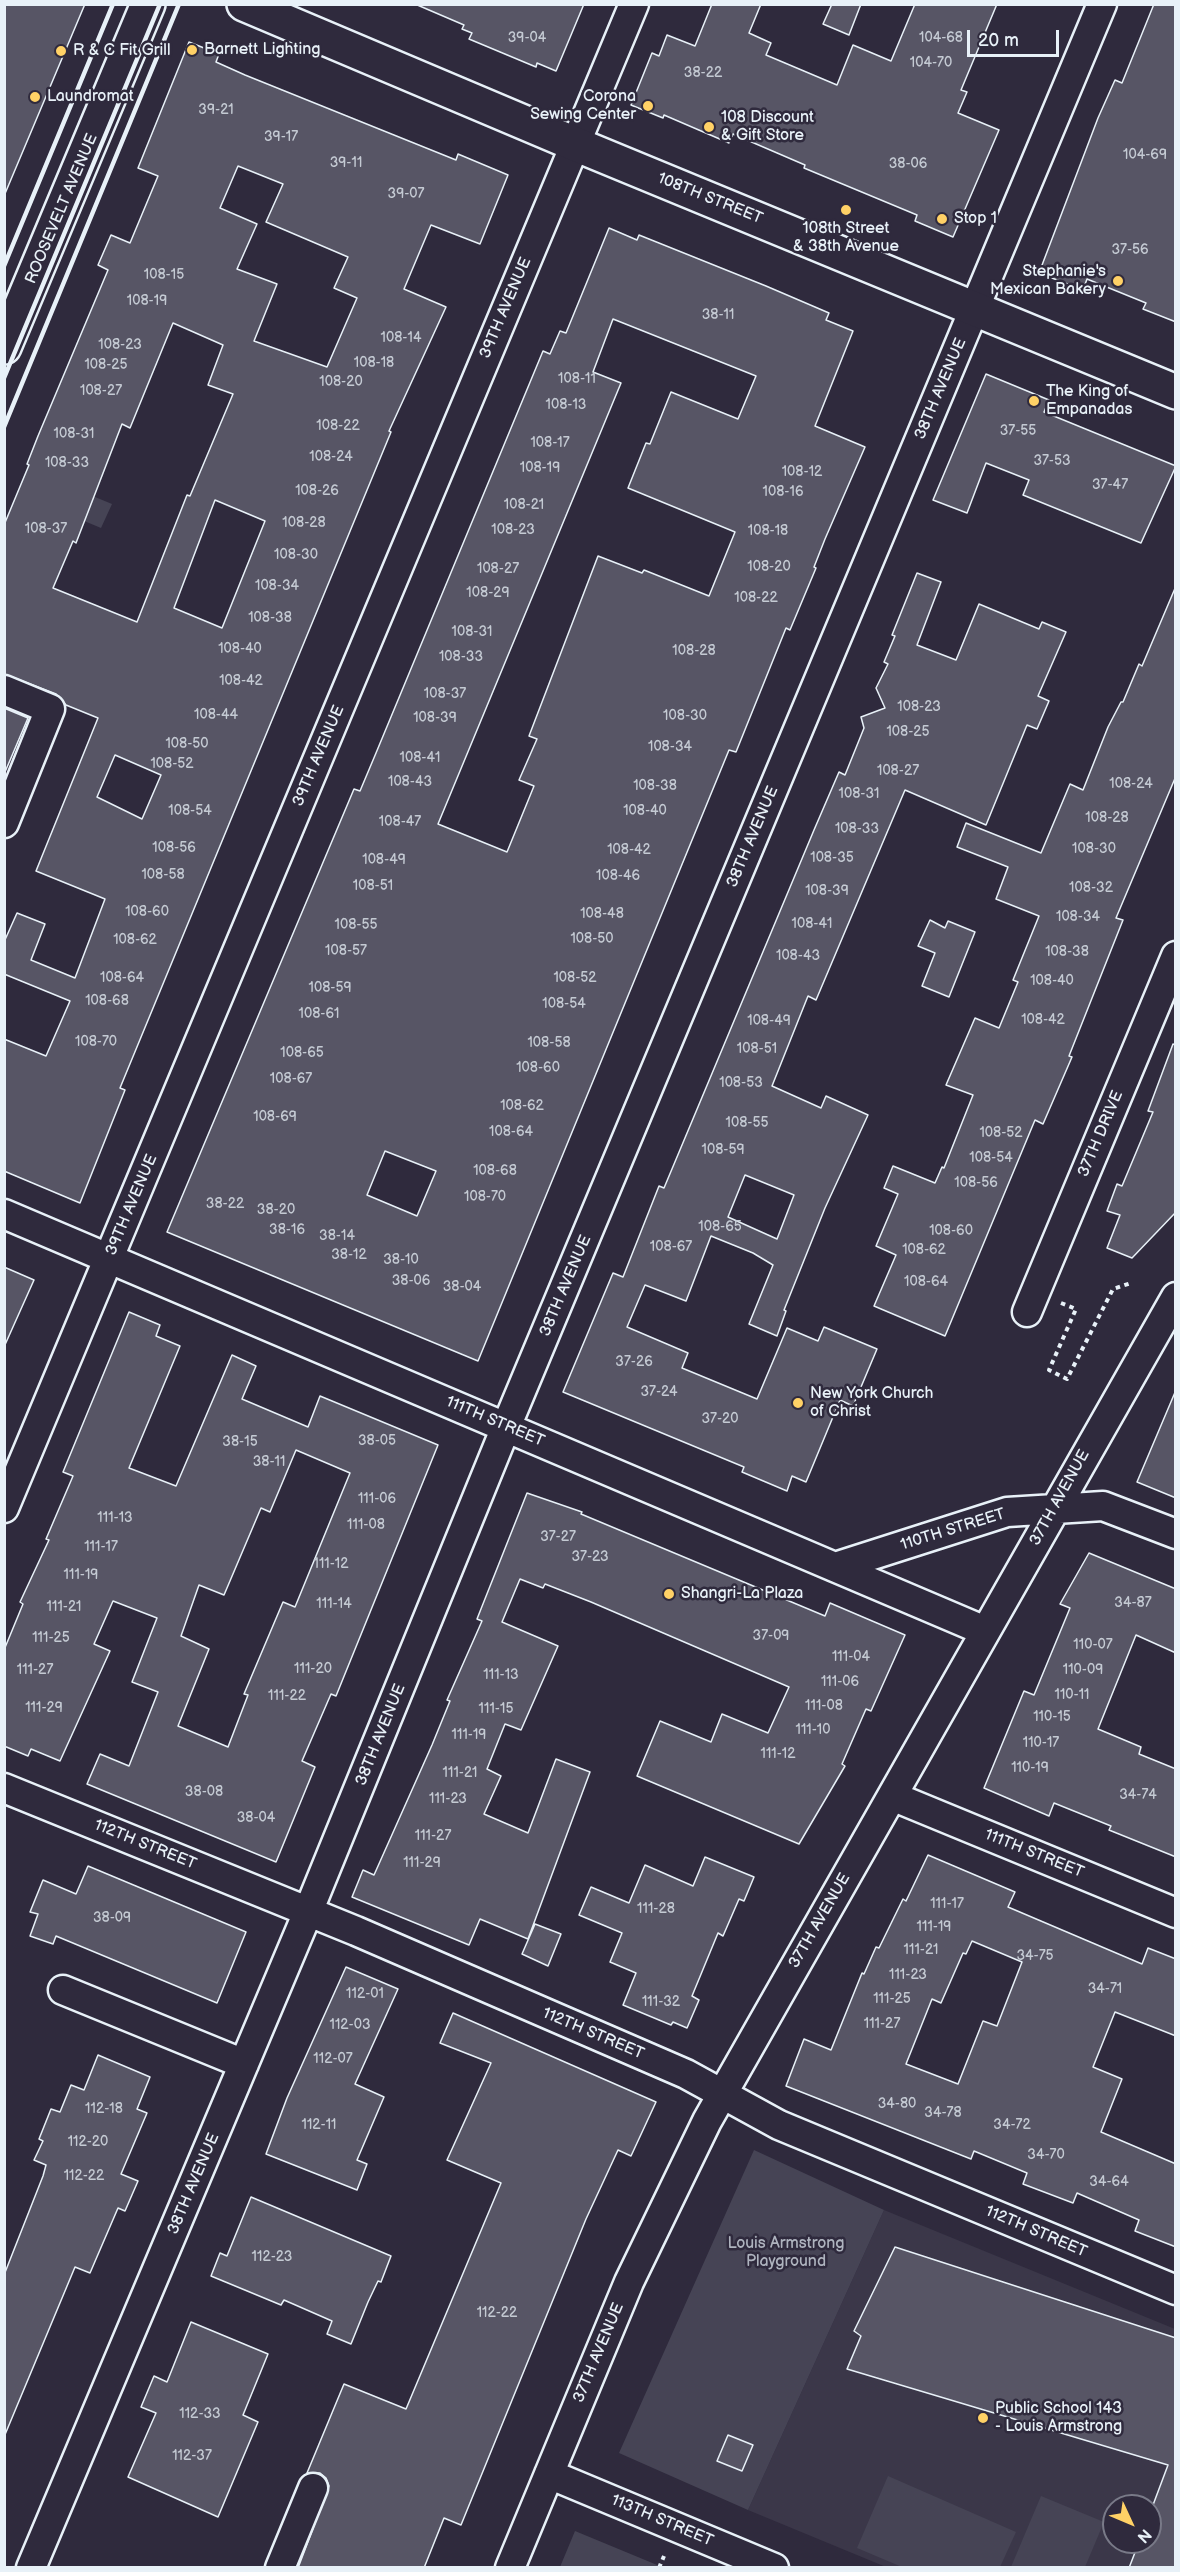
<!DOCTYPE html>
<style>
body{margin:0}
#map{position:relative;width:1180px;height:2572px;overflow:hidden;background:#2f2a3d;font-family:"Balsamiq Sans",sans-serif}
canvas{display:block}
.frame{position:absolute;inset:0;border:6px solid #e8f1f8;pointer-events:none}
.north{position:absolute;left:1102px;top:2494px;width:60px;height:60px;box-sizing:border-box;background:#2f2a3d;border:2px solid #797a88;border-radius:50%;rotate:134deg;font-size:16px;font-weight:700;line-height:24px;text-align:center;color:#e8f1f8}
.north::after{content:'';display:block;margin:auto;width:21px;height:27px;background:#ffd166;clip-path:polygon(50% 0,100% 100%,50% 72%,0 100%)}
.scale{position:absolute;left:967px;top:30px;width:92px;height:27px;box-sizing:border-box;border:3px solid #e8f1f8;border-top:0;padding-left:8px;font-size:18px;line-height:21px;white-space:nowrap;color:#e8f1f8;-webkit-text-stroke:4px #2f2a3d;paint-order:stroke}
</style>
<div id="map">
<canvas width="1180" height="2572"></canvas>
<div class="frame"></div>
<div class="north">N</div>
<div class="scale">20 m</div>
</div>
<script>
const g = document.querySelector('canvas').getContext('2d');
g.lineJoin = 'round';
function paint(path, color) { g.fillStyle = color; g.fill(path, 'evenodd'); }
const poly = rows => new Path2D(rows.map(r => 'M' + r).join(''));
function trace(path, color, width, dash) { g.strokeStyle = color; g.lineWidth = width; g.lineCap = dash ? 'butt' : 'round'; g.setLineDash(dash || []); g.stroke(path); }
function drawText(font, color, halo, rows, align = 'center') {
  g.font = font + ' "Balsamiq Sans",sans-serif'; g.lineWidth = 5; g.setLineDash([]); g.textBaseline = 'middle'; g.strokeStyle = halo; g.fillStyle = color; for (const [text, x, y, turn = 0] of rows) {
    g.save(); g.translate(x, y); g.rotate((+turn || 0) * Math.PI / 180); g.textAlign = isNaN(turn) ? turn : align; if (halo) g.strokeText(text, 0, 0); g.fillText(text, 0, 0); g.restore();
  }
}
const built = poly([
 [884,2210,1175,2329,1175,2567,886,2567,748,2510],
 [1114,2506,1150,2506,1150,2542,1114,2542]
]);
const green = poly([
 [27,469,112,504,101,528,17,493],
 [754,2150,884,2210,748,2510,619,2453],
 [888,2476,1016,2532,1000,2567,902,2567,857,2548],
 [1041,2496,1104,2522,1085,2567,1011,2567],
 [575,2531,662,2567,560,2567]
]);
const building = poly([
 [4,4,85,4,4,196,4,4],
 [415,4,584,4,556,71,537,63,536,67,469,39,472,33,462,29,464,25,415,4],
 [712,4,761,4,749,33,771,43,766,55,837,85,853,45,891,61,915,4,997,4,961,90,967,92,958,113,999,130,953,237,915,221,917,215,804,168,805,165,733,134,729,143,664,115,663,118,631,105,652,53,659,56,667,35,695,46,712,4],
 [832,4,861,4,849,35,823,24,832,4],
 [1154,4,1176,4,1176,322,1143,309,1146,303,1087,279,1083,290,1039,273,1098,118,1115,80,1122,83,1154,4],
 [189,42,219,54,216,62,245,75,456,160,458,154,508,175,480,244,431,225,404,289,446,307,389,431,391,432,120,1088,125,1090,80,1203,4,1171,4,1039,46,1056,70,1001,4,974,4,942,17,913,45,924,31,960,75,978,105,899,36,871,98,718,66,705,56,694,4,674,4,525,29,465,27,464,38,436,108,270,98,265,111,235,130,243,158,176,138,168,189,42],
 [238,166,283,184,266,222,348,257,334,288,357,298,327,367,254,341,277,284,237,269,257,224,220,208,238,166],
 [173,323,223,345,208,385,233,394,190,496,187,495,137,622,53,588,73,541,76,543,122,424,130,428,173,323],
 [215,500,265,521,222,628,174,608,215,500],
 [115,755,161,775,142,819,97,797,115,755],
 [609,228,637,240,639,235,766,286,829,313,826,320,853,331,815,426,865,447,825,539,814,567,816,568,790,630,786,628,736,752,729,750,478,1361,167,1232,354,789,360,791,376,753,543,351,550,354,560,331,566,333,609,228],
 [613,319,756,376,738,419,671,392,650,444,646,443,628,488,735,532,709,596,644,570,642,573,598,556,529,736,537,739,519,780,534,786,507,852,438,824,621,383,593,372,613,319],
 [385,1151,436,1171,417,1216,367,1195,385,1151],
 [986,374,1049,400,1044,412,1176,466,1141,543,1023,495,1029,480,986,463,967,513,933,500,986,374],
 [917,573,941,582,917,645,956,660,979,604,1039,629,1042,622,1066,632,1038,696,1049,701,1037,729,1027,725,986,825,905,790,816,1000,808,996,772,1086,821,1108,826,1096,868,1115,825,1208,784,1310,786,1311,777,1336,749,1324,773,1265,753,1253,711,1236,686,1301,645,1285,627,1327,688,1353,682,1368,757,1399,787,1328,818,1341,824,1327,877,1349,853,1406,840,1400,806,1482,792,1476,787,1491,742,1472,744,1467,563,1392,613,1273,623,1277,659,1186,664,1188,814,830,839,772,845,775,864,728,861,717,885,708,876,688,888,664,884,662,895,636,892,635,917,573],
 [745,1175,794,1195,777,1239,728,1217,745,1175],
 [1176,586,1176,776,1116,918,1123,920,1069,1056,1072,1057,1043,1124,1035,1120,945,1336,874,1306,896,1255,876,1246,898,1194,884,1188,893,1166,935,1183,942,1167,944,1168,973,1095,946,1085,975,1018,999,1028,1018,982,1013,980,1039,916,996,899,1008,867,957,847,966,823,1041,853,1070,784,1083,790,1108,727,1121,702,1123,702,1139,664,1142,666,1176,586],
 [4,708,28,718,5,772,4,772,4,708],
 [930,920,945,928,948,921,975,932,949,997,922,986,935,953,918,946,930,920],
 [1173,1044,1176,1045,1176,1212,1132,1258,1107,1248,1120,1215,1107,1211,1117,1184,1122,1186,1153,1112,1148,1111,1173,1044],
 [4,1267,34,1280,4,1347,4,1267],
 [129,1312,160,1325,156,1336,180,1346,129,1468,176,1486,232,1355,256,1366,242,1399,308,1427,320,1396,438,1445,336,1696,331,1694,302,1761,315,1767,276,1862,87,1784,100,1754,129,1766,158,1692,132,1682,157,1618,113,1601,94,1644,110,1651,60,1761,31,1749,28,1756,4,1746,4,1650,23,1604,20,1602,49,1540,46,1539,73,1476,63,1472,129,1312],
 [296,1450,350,1473,295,1607,283,1602,244,1694,248,1695,228,1747,178,1726,209,1649,181,1636,199,1585,224,1595,261,1508,270,1512,296,1450],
 [1176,1390,1176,1498,1137,1482,1176,1390],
 [527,1493,582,1512,581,1514,825,1616,830,1603,905,1635,871,1711,866,1709,842,1764,845,1766,799,1844,637,1776,660,1721,711,1742,722,1714,768,1733,789,1687,591,1602,545,1584,543,1588,520,1579,502,1622,558,1646,521,1730,505,1724,487,1769,501,1776,484,1814,528,1833,556,1759,590,1772,528,1939,480,1919,469,1945,352,1897,363,1870,374,1875,432,1745,450,1701,447,1700,482,1621,477,1619,527,1493],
 [1089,1553,1176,1589,1176,1653,1136,1635,1098,1729,1141,1747,1139,1754,1176,1769,1176,1857,1109,1830,1111,1826,1054,1803,1049,1816,984,1788,1024,1691,1034,1695,1070,1608,1060,1604,1089,1553],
 [928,1855,1015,1892,1008,1907,1142,1964,1148,1948,1176,1959,1176,2036,1115,2012,1093,2067,1122,2079,1101,2132,1176,2164,1176,2247,1135,2231,1139,2220,1077,2193,1073,2203,1023,2184,1027,2173,974,2151,971,2159,786,2086,804,2039,831,2050,862,1973,864,1974,876,1947,879,1948,903,1899,906,1901,928,1855],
 [972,1941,1022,1962,997,2026,983,2021,958,2084,906,2064,932,1999,941,2003,963,1953,966,1954,972,1941],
 [705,1857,754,1877,744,1901,739,1899,723,1936,718,1933,692,1996,699,2000,687,2028,673,2022,671,2025,623,2005,636,1973,610,1962,622,1933,579,1915,591,1887,629,1903,645,1865,693,1886,705,1857],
 [88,1866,246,1932,217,2003,56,1936,53,1944,30,1936,38,1914,30,1912,43,1880,76,1894,88,1866],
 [535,1924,561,1934,548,1966,522,1954,535,1924],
 [346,1967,398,1989,355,2084,384,2097,357,2160,367,2164,357,2190,266,2154,287,2098,346,1967],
 [453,2013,656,2102,631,2156,618,2150,586,2219,461,2525,444,2518,424,2568,298,2568,329,2486,326,2478,320,2473,307,2473,344,2384,406,2409,501,2183,447,2160,491,2063,440,2043,453,2013],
 [98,2055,150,2077,137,2109,147,2113,121,2174,138,2181,125,2211,118,2208,90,2273,75,2267,4,2437,4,2275,43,2176,46,2165,34,2160,43,2141,39,2139,51,2109,60,2112,71,2085,84,2090,98,2055],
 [251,2197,391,2256,381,2282,378,2281,368,2302,351,2344,327,2334,332,2321,284,2300,281,2305,211,2276,220,2253,227,2256,251,2197],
 [895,2247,1176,2338,1176,2568,1129,2568,1139,2542,1150,2542,1150,2513,1168,2465,847,2369,861,2336,854,2331,895,2247],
 [191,2322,268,2354,243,2415,258,2422,218,2517,128,2477,156,2413,141,2407,154,2376,167,2382,191,2322],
 [728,2435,753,2445,742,2471,717,2461,728,2435]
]);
const path = poly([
 [1061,1303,1076,1309,1049,1370,1067,1379,1113,1289,1131,1283],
 [659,2568,664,2556]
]);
const minor = poly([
 [4,690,50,709,4,823],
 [4,1214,985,1631],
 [1027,1312,1176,956],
 [4,1508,634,4],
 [835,1567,1007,1512,1103,1506,1176,1534],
 [4,1788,356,1931,686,2074,779,2125,1176,2290],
 [892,1796,1176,1913],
 [63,1990,244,2064],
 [549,2474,774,2568],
 [31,2568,308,1912,506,1427,1102,4],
 [280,2568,313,2488],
 [510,2568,629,2282,707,2121,1176,1297]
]);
const major = poly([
 [244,4,575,144,1176,392],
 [4,347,148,4]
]);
const rail = poly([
 [4,266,113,4],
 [4,378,160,4],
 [4,427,179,4]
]);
const markers = [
 [192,50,6,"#ffd166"],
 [61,51,6,"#ffd166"],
 [35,97,6,"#ffd166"],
 [648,106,6,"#ffd166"],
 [709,127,6,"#ffd166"],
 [846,210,6,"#ffd166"],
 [942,219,6,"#ffd166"],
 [1118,281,6,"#ffd166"],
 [1034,401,6,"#ffd166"],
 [798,1403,6,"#ffd166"],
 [669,1594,6,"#ffd166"],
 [983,2418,6,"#ffd166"]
];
const numberNames = [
 ["39-04",527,38],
 ["104-68",941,38],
 ["104-70",931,63],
 ["38-22",703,73],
 ["39-21",216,110],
 ["39-17",281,137],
 ["104-69",1145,155],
 ["39-11",346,163],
 ["38-06",908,164],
 ["39-07",406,194],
 ["37-56",1130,250],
 ["108-15",164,275],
 ["108-19",147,301],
 ["38-11",718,315],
 ["108-14",401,338],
 ["108-23",120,345],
 ["108-18",374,363],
 ["108-25",106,365],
 ["108-11",577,379],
 ["108-20",341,382],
 ["108-27",101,391],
 ["108-13",566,405],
 ["108-22",338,426],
 ["37-55",1018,431],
 ["108-31",74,434],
 ["108-17",550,443],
 ["108-24",331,457],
 ["37-53",1052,461],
 ["108-33",67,463],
 ["108-19",540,468],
 ["108-12",802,472],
 ["37-47",1110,485],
 ["108-26",317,491],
 ["108-16",783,492],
 ["108-21",524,505],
 ["108-28",304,523],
 ["108-37",46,529],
 ["108-23",513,530],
 ["108-18",768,531],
 ["108-30",296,555],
 ["108-20",769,567],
 ["108-27",498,569],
 ["108-34",277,586],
 ["108-29",488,593],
 ["108-22",756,598],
 ["108-38",270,618],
 ["108-31",472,632],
 ["108-40",240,649],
 ["108-28",694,651],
 ["108-33",461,657],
 ["108-42",241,681],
 ["108-37",445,694],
 ["108-23",919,707],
 ["108-44",216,715],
 ["108-30",685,716],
 ["108-39",435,718],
 ["108-25",908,732],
 ["108-50",187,744],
 ["108-34",670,747],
 ["108-41",420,758],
 ["108-52",172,764],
 ["108-27",898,771],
 ["108-43",410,782],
 ["108-24",1131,784],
 ["108-38",655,786],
 ["108-31",859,794],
 ["108-54",190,811],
 ["108-40",645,811],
 ["108-28",1107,818],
 ["108-47",400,822],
 ["108-33",857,829],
 ["108-56",174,848],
 ["108-30",1094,849],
 ["108-42",629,850],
 ["108-35",832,858],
 ["108-49",384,860],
 ["108-58",163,875],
 ["108-46",618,876],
 ["108-51",373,886],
 ["108-32",1091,888],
 ["108-39",827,891],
 ["108-60",147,912],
 ["108-48",602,914],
 ["108-34",1078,917],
 ["108-41",812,924],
 ["108-55",356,925],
 ["108-50",592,939],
 ["108-62",135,940],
 ["108-57",346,951],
 ["108-38",1067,952],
 ["108-43",798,956],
 ["108-64",122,978],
 ["108-52",575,978],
 ["108-40",1052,981],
 ["108-59",330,988],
 ["108-68",107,1001],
 ["108-54",564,1004],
 ["108-61",319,1014],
 ["108-42",1043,1020],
 ["108-49",769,1021],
 ["108-70",96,1042],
 ["108-58",549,1043],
 ["108-51",757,1049],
 ["108-65",302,1053],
 ["108-60",538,1068],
 ["108-67",291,1079],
 ["108-53",741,1083],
 ["108-62",522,1106],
 ["108-69",275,1117],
 ["108-55",747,1123],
 ["108-64",511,1132],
 ["108-52",1001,1133],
 ["108-59",723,1150],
 ["108-54",991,1158],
 ["108-68",495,1171],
 ["108-56",976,1183],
 ["108-70",485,1197],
 ["38-22",225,1204],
 ["38-20",276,1210],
 ["108-65",720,1227],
 ["38-16",287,1230],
 ["108-60",951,1231],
 ["38-14",337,1236],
 ["108-67",671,1247],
 ["108-62",924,1250],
 ["38-12",349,1255],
 ["38-10",401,1260],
 ["38-06",411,1281],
 ["108-64",926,1282],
 ["38-04",462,1287],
 ["37-26",634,1362],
 ["37-24",659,1392],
 ["37-20",720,1419],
 ["38-05",377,1441],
 ["38-15",240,1442],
 ["38-11",269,1462],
 ["111-06",377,1499],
 ["111-13",115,1518],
 ["111-08",366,1525],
 ["37-27",558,1537],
 ["111-17",101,1547],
 ["37-23",590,1557],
 ["111-12",331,1564],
 ["111-19",81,1575],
 ["34-87",1133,1603],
 ["111-14",334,1604],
 ["111-21",64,1607],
 ["37-09",771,1636],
 ["111-25",51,1638],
 ["110-07",1093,1645],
 ["111-04",851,1657],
 ["111-20",313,1669],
 ["111-27",35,1670],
 ["110-09",1083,1670],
 ["111-13",501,1675],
 ["111-06",840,1682],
 ["110-11",1072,1695],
 ["111-22",287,1696],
 ["111-08",824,1706],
 ["111-29",44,1708],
 ["111-15",496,1709],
 ["110-15",1052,1717],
 ["111-10",813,1730],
 ["111-19",469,1735],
 ["110-17",1041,1743],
 ["111-12",778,1754],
 ["110-19",1030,1768],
 ["111-21",460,1773],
 ["38-08",204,1792],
 ["34-74",1138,1795],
 ["111-23",448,1799],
 ["38-04",256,1818],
 ["111-27",433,1836],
 ["111-29",422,1863],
 ["111-17",947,1904],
 ["111-28",656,1909],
 ["38-09",112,1918],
 ["111-19",934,1927],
 ["111-21",921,1950],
 ["34-75",1035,1956],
 ["111-23",908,1975],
 ["34-71",1105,1989],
 ["112-01",365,1994],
 ["111-25",892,1999],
 ["111-32",661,2002],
 ["111-27",882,2024],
 ["112-03",350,2025],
 ["112-07",333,2059],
 ["34-80",897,2104],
 ["112-18",104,2109],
 ["34-78",943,2113],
 ["112-11",319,2125],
 ["34-72",1012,2125],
 ["112-20",88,2142],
 ["34-70",1046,2155],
 ["112-22",84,2176],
 ["34-64",1109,2182],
 ["112-23",272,2257],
 ["112-22",497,2313],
 ["112-33",200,2414],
 ["112-37",192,2456]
];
const poiNames = [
 ["Barnett Lighting",204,50],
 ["R & C Fit Grill",73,51],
 ["Laundromat",47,97],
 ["Corona",636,97,"right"],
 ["Sewing Center",636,115,"right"],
 ["108 Discount",721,118],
 ["& Gift Store",721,136],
 ["Stop 1",954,219],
 ["108th Street",846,229,"center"],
 ["& 38th Avenue",846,247,"center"],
 ["Stephanie's",1106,272,"right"],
 ["Mexican Bakery",1106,290,"right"],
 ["The King of",1046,392],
 ["Empanadas",1046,410],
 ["New York Church",810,1394],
 ["of Christ",810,1412],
 ["Shangri-La Plaza",681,1594],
 ["Public School 143",995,2409],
 ["- Louis Armstrong",995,2427]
];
const streetNames = [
 ["108TH STREET",710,199,22],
 ["ROOSEVELT AVENUE",62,209,-67],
 ["39TH AVENUE",506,308,-67],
 ["38TH AVENUE",941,389,-67],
 ["39TH AVENUE",319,756,-67],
 ["38TH AVENUE",753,837,-67],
 ["37TH DRIVE",1101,1134,-67],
 ["39TH AVENUE",132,1205,-67],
 ["38TH AVENUE",566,1286,-67],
 ["111TH STREET",495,1422,23],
 ["37TH AVENUE",1060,1498,-61],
 ["110TH STREET",953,1530,-17],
 ["38TH AVENUE",381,1735,-68],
 ["112TH STREET",145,1845,22],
 ["111TH STREET",1034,1854,22],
 ["37TH AVENUE",820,1921,-60],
 ["112TH STREET",593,2034,23],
 ["38TH AVENUE",194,2184,-67],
 ["112TH STREET",1036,2232,23],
 ["37TH AVENUE",599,2353,-67],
 ["113TH STREET",662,2521,23]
];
const parkNames = [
 ["Louis Armstrong",786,2244],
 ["Playground",786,2262]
];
paint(built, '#3b3749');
paint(green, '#464455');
paint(building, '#575565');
trace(building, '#e8f1f8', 1.5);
trace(minor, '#e8f1f8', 33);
trace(major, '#e8f1f8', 38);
trace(path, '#e8f1f8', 4, [4.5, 4.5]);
trace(minor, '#2f2a3d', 28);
trace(major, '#2f2a3d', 33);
trace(rail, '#e8f1f8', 4.5);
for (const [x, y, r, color] of markers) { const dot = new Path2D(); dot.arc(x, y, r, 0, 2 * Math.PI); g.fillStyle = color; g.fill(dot); trace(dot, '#2f2a3d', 2); }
drawText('14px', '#c4cad3', null, numberNames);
drawText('16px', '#e8f1f8', '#2f2a3d', poiNames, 'left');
drawText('16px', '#e8f1f8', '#2f2a3d', streetNames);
drawText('16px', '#afb4bf', '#2f2a3d', parkNames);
</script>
